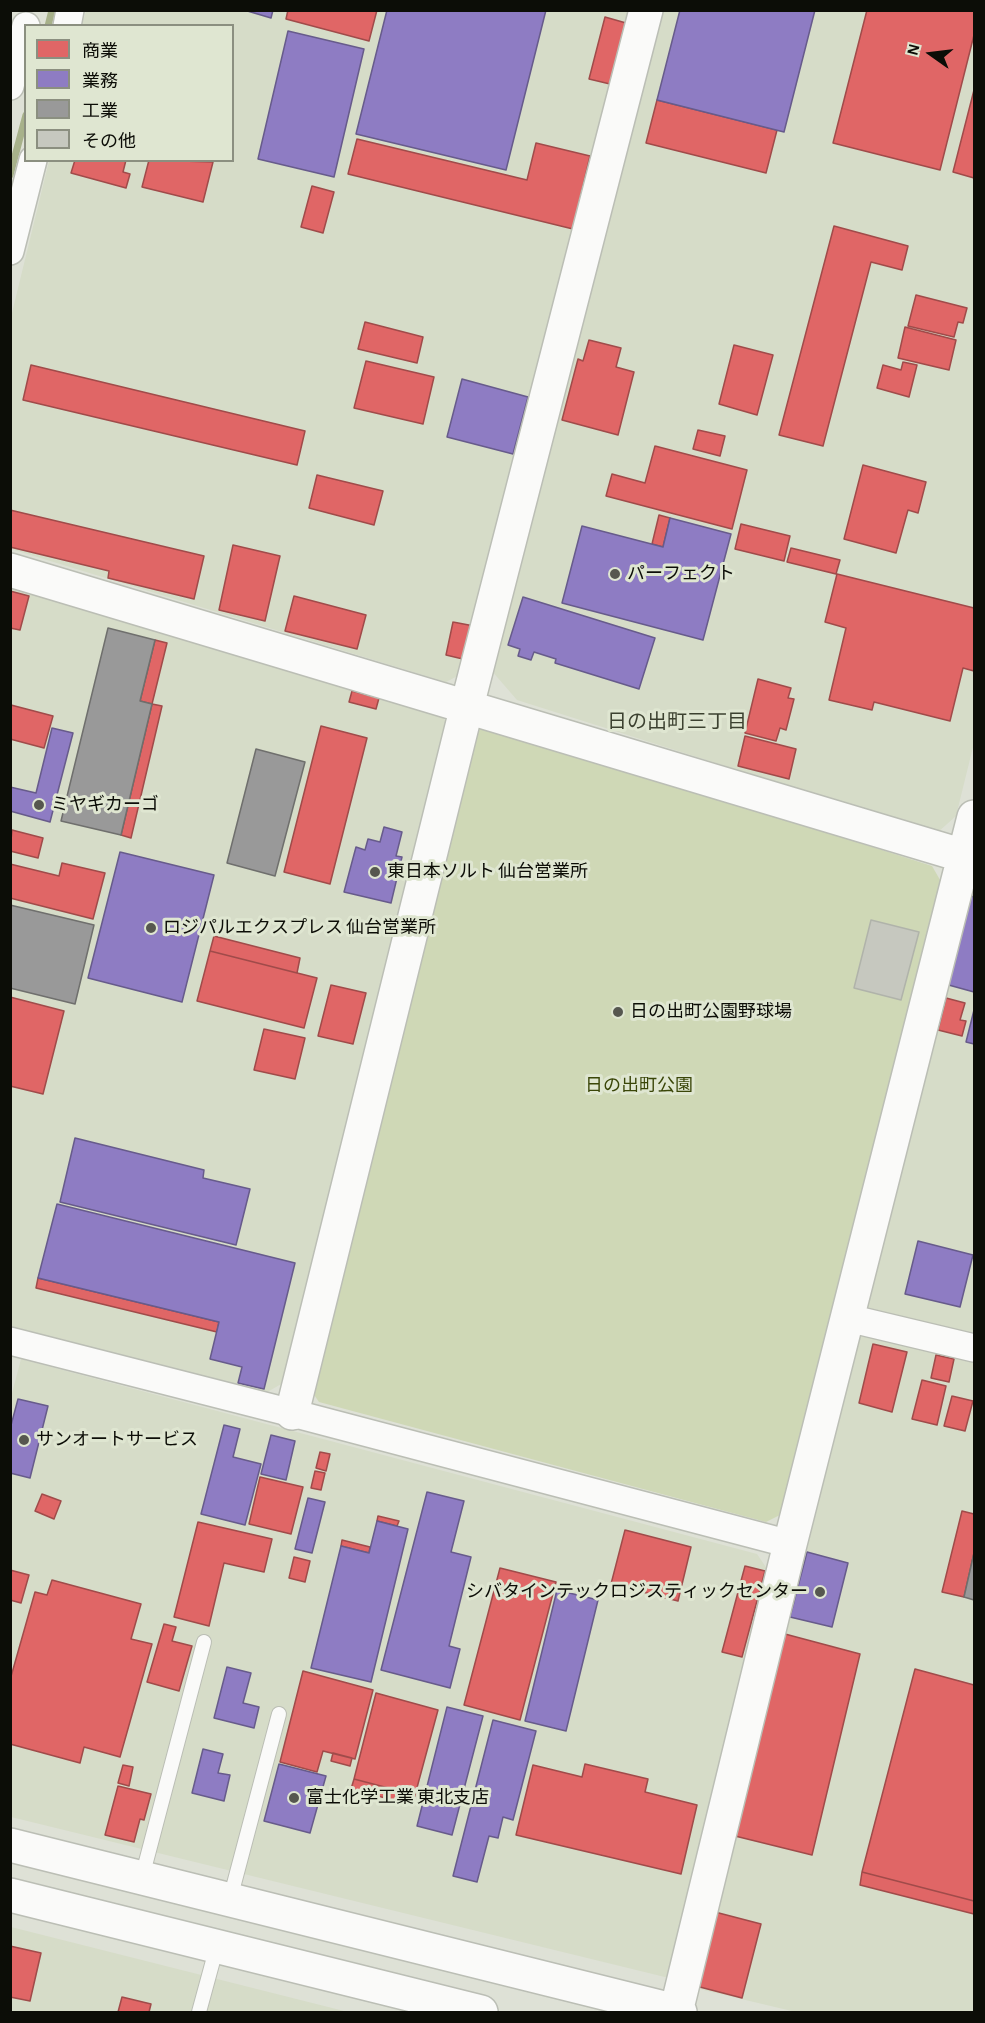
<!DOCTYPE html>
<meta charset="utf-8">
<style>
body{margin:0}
#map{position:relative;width:985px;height:2023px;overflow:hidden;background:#dee1d6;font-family:"Alegreya Sans","Noto Sans JP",sans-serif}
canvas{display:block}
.frame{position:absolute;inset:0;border:12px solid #0c0d07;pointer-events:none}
.legend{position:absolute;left:24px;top:24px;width:210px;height:138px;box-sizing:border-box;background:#dfe6d1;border:2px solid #8b8f80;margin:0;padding:8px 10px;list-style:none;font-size:18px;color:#0c0d07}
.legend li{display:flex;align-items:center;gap:12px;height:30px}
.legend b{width:30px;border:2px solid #8b8f80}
.north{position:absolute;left:901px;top:24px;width:60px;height:60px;-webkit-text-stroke:4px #dfe6d1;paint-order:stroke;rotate:284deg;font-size:16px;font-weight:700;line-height:24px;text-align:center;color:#0c0d07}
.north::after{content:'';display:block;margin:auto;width:21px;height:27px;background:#0c0d07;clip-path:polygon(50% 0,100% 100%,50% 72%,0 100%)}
</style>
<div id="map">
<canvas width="985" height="2023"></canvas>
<div class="frame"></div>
<ul class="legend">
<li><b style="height:16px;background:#e06666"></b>商業</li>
<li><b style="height:16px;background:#8e7cc3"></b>業務</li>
<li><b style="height:16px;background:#999"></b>工業</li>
<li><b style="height:16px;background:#c6c8bf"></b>その他</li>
</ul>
<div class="north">N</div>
</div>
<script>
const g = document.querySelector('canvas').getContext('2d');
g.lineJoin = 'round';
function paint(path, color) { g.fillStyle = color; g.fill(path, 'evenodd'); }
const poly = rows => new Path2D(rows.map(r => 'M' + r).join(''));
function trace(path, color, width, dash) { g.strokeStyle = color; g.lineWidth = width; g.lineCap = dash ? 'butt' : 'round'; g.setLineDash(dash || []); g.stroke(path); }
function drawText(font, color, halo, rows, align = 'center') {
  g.font = font + ' "Alegreya Sans","Noto Sans JP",sans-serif'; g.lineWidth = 6; g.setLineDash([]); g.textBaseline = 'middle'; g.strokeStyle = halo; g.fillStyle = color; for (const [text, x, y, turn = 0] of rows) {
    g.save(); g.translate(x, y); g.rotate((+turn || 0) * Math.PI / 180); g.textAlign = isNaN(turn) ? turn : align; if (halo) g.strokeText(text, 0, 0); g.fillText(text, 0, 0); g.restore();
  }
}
const built = poly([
 [86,11,633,11,467,671,446,682,11,549,11,317,49,161,232,160,232,26,82,25],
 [661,11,974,11,974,743,956,816,937,833,517,700,491,670],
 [10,584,435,707,451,728,288,1380,264,1394,11,1326],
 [974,887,974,2012,796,2012,691,1987,962,897],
 [21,1359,757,1554,772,1576,673,1979,11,1817,10,1401],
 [11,1927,348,2012,11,2012]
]);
const green = poly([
 [487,724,932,866,943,885,786,1512,766,1522,319,1402,310,1389,471,737]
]);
const shops = poly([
 [288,10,377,10,369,41,286,19,288,10],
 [867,10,974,10,974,35,940,170,833,143,867,10],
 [605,17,626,23,610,84,589,79,605,17],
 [974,90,974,178,953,172,974,90],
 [657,100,777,130,766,173,646,143,657,100],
 [357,139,527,180,536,143,590,156,573,229,348,174,357,139],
 [75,160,126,160,123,172,130,174,126,188,71,173,75,160],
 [149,160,213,162,203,202,142,187,149,160],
 [312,186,334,192,323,233,301,227,312,186],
 [834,226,908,246,902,270,871,262,823,446,779,435,834,226],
 [916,295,967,308,963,323,958,322,954,337,908,326,916,295],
 [365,322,423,337,417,363,358,349,365,322],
 [905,327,956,340,949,370,898,358,905,327],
 [589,340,621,348,616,367,634,372,618,435,562,420,578,359,583,361,589,340],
 [734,345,773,355,757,415,719,404,734,345],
 [366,361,434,377,423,424,354,408,366,361],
 [903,362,917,365,909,397,877,388,883,365,901,370,903,362],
 [31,365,305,431,297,465,23,400,31,365],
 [698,430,725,436,720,456,693,449,698,430],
 [655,446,747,470,732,529,606,496,612,474,645,483,655,446],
 [863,465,926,482,918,513,908,510,896,553,844,539,863,465],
 [317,475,383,491,374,525,309,508,317,475],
 [10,510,204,556,194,599,108,578,109,571,10,547,10,510],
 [659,515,670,518,663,547,652,544,659,515],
 [741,524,790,536,784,561,735,549,741,524],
 [233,545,280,556,265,621,219,610,233,545],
 [791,548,840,560,836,574,787,562,791,548],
 [837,574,974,608,974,671,963,668,950,721,874,702,872,710,829,700,846,628,825,622,837,574],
 [10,591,29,596,20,630,10,628,10,591],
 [294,596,366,615,357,649,285,631,294,596],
 [453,622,474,626,467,660,446,655,453,622],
 [155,640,167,643,152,704,140,701,155,640],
 [758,679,791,688,788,698,794,699,786,730,780,728,776,741,745,733,758,679],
 [352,691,379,698,376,709,349,702,352,691],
 [152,704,162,706,131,838,121,835,152,704],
 [11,705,53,716,44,748,10,739,11,705],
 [321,726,367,738,330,884,284,872,321,726],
 [745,736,796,749,789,779,738,766,745,736],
 [12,830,43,838,38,858,10,851,12,830],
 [62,863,105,873,93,919,10,898,10,864,59,876,62,863],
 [214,936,300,958,297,973,210,951,214,936],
 [210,951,317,978,304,1028,197,1001,210,951],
 [331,985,366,993,353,1044,318,1036,331,985],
 [10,997,64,1011,43,1094,10,1086,10,997],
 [946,998,965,1003,960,1020,966,1021,962,1036,938,1030,946,998],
 [264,1029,305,1038,295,1079,254,1070,264,1029],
 [38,1278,219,1322,217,1332,36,1288,38,1278],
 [873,1344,907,1352,892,1412,859,1403,873,1344],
 [936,1355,954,1359,949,1382,931,1378,936,1355],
 [922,1380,946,1386,937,1425,912,1419,922,1380],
 [952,1396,973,1401,965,1431,944,1426,952,1396],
 [320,1452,330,1454,326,1471,316,1468,320,1452],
 [315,1471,325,1473,321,1490,311,1488,315,1471],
 [260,1477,303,1487,291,1534,249,1524,260,1477],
 [42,1494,61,1501,54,1519,35,1511,42,1494],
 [962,1511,974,1514,974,1553,964,1597,942,1592,962,1511],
 [378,1516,399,1521,397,1526,377,1521,378,1516],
 [198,1522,272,1539,264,1572,224,1563,209,1626,174,1617,198,1522],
 [625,1530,691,1547,678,1601,611,1584,625,1530],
 [342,1540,370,1547,369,1553,341,1546,342,1540],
 [294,1557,310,1561,305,1582,289,1578,294,1557],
 [745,1566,765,1571,742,1657,722,1652,745,1566],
 [500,1568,556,1582,520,1720,464,1705,500,1568],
 [10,1570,29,1575,21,1603,10,1600,10,1570],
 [52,1580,141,1604,131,1639,152,1644,120,1757,84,1747,80,1763,10,1744,10,1680,35,1592,47,1595,52,1580],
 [164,1624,176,1627,172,1641,192,1646,179,1691,147,1682,164,1624],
 [785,1634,860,1654,812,1855,735,1836,785,1634],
 [915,1669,974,1685,974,1901,862,1872,915,1669],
 [303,1671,373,1690,355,1759,323,1751,317,1772,280,1762,303,1671],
 [376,1693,438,1710,415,1795,354,1779,376,1693],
 [333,1753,352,1758,350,1766,331,1761,333,1753],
 [585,1764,648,1779,645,1792,697,1805,681,1874,516,1835,533,1765,582,1777,585,1764],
 [123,1765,133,1767,129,1786,118,1783,123,1765],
 [354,1779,415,1795,412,1805,351,1789,354,1779],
 [118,1786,151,1794,144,1820,140,1819,134,1842,105,1835,118,1786],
 [862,1872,974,1901,974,1914,860,1885,862,1872],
 [715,1912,761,1924,742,1998,696,1986,715,1912],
 [10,1946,41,1953,30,2001,10,1997,10,1946],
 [122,1997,151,2004,149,2012,118,2012,122,1997]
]);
const offices = poly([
 [244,10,273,10,271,18,244,10],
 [387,10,546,10,506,170,356,134,387,10],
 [680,10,815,10,784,132,657,100,680,10],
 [288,31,364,49,334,177,258,159,288,31],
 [462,379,528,397,513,454,447,437,462,379],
 [670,518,731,534,703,640,562,603,582,526,663,547,670,518],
 [523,597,655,638,639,689,555,663,556,659,534,652,531,660,518,656,520,649,508,645,523,597],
 [52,728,73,733,50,822,10,811,10,787,36,793,52,728],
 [384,827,402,832,396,856,402,857,391,903,344,892,356,847,365,850,368,839,380,842,384,827],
 [120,852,214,875,182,1002,88,978,120,852],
 [968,895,974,897,974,992,945,984,968,895],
 [974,1010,974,1044,966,1042,974,1010],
 [75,1138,204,1170,203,1178,250,1189,236,1245,60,1202,75,1138],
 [57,1204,295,1263,264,1389,238,1383,242,1367,210,1359,219,1322,38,1278,57,1204],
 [918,1241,973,1255,960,1307,905,1294,918,1241],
 [18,1399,48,1406,30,1478,10,1473,10,1429,18,1399],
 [224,1425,240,1429,233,1457,261,1464,245,1525,201,1514,224,1425],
 [271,1435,295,1441,286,1480,261,1474,271,1435],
 [427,1492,464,1501,451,1552,471,1557,449,1646,460,1649,450,1688,381,1670,427,1492],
 [308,1498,325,1502,312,1553,295,1549,308,1498],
 [377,1521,408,1529,371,1682,311,1668,341,1546,369,1553,377,1521],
 [807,1552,848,1563,832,1627,790,1617,807,1552],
 [557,1590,598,1600,566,1731,525,1721,557,1590],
 [227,1667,251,1673,243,1703,259,1707,254,1728,214,1718,227,1667],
 [447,1707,483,1716,452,1835,417,1826,447,1707],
 [493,1720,536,1731,513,1820,503,1817,498,1838,489,1836,477,1882,453,1876,493,1720],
 [203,1749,223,1754,218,1773,230,1775,224,1801,192,1793,203,1749],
 [279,1764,326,1776,310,1833,264,1821,279,1764]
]);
const industry = poly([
 [108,628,155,640,140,701,152,704,121,835,61,821,108,628],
 [256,749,305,762,275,876,227,863,256,749],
 [10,905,94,925,75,1004,10,988,10,905],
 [974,1553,974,1600,964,1597,974,1553]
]);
const stream = poly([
 [48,26,52,10],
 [10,175,26,115]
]);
const building = poly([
 [871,920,919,932,901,1000,854,988,871,920]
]);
const service = poly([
 [142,1877,204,1642],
 [230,1899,279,1714],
 [199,2012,217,1946]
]);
const minor = poly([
 [67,26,70,10],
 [10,86,26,26],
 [10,251,33,160],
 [848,1318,974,1348],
 [10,1341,292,1413,790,1544]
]);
const tertiary = poly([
 [10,570,974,859],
 [292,1413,467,706,646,10],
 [10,1845,680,2012],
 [10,1895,481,2012],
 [676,2012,790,1544,974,817]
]);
const markers = [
 [615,574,6,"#56574f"],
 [39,805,6,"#56574f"],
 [375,872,6,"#56574f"],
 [151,928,6,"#56574f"],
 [618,1012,6,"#56574f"],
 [24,1440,6,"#56574f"],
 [820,1592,6,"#56574f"],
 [294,1798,6,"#56574f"]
];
const poiNames = [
 ["パーフェクト",627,574],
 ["ミヤギカーゴ",51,805],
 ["東日本ソルト 仙台営業所",387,872],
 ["ロジパルエクスプレス 仙台営業所",163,928],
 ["日の出町公園野球場",630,1012],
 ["サンオートサービス",36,1440],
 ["シバタインテックロジスティックセンター",808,1592,"right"],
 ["富士化学工業 東北支店",306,1798]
];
const parkNames = [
 ["日の出町公園",639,1086]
];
const neighbourhoodNames = [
 ["日の出町三丁目",677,722]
];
paint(built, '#d6dcc8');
paint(green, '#cfd8b6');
paint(shops, '#e06666');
trace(shops, '#a04b4a', 1.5);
paint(offices, '#8e7cc3');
trace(offices, '#675b8b', 1.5);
paint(industry, '#999');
trace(industry, '#6f6f6d', 1.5);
trace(stream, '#a7b18a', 7);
paint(building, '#c6c8bf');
trace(building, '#b0b3aa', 1.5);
trace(service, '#bbbeb5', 16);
trace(minor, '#bbbeb5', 30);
trace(tertiary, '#bbbeb5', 36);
trace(service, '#fafaf9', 14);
trace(minor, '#fafaf9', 27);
trace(tertiary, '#fafaf9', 33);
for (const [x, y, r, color] of markers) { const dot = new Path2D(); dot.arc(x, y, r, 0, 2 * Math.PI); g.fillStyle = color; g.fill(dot); trace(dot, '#dfe6d1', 2); }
drawText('18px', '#0c0d07', '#dfe6d1', poiNames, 'left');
drawText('18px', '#3a4608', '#dfe6d1', parkNames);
drawText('20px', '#3c4130', '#dfe6d1', neighbourhoodNames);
</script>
